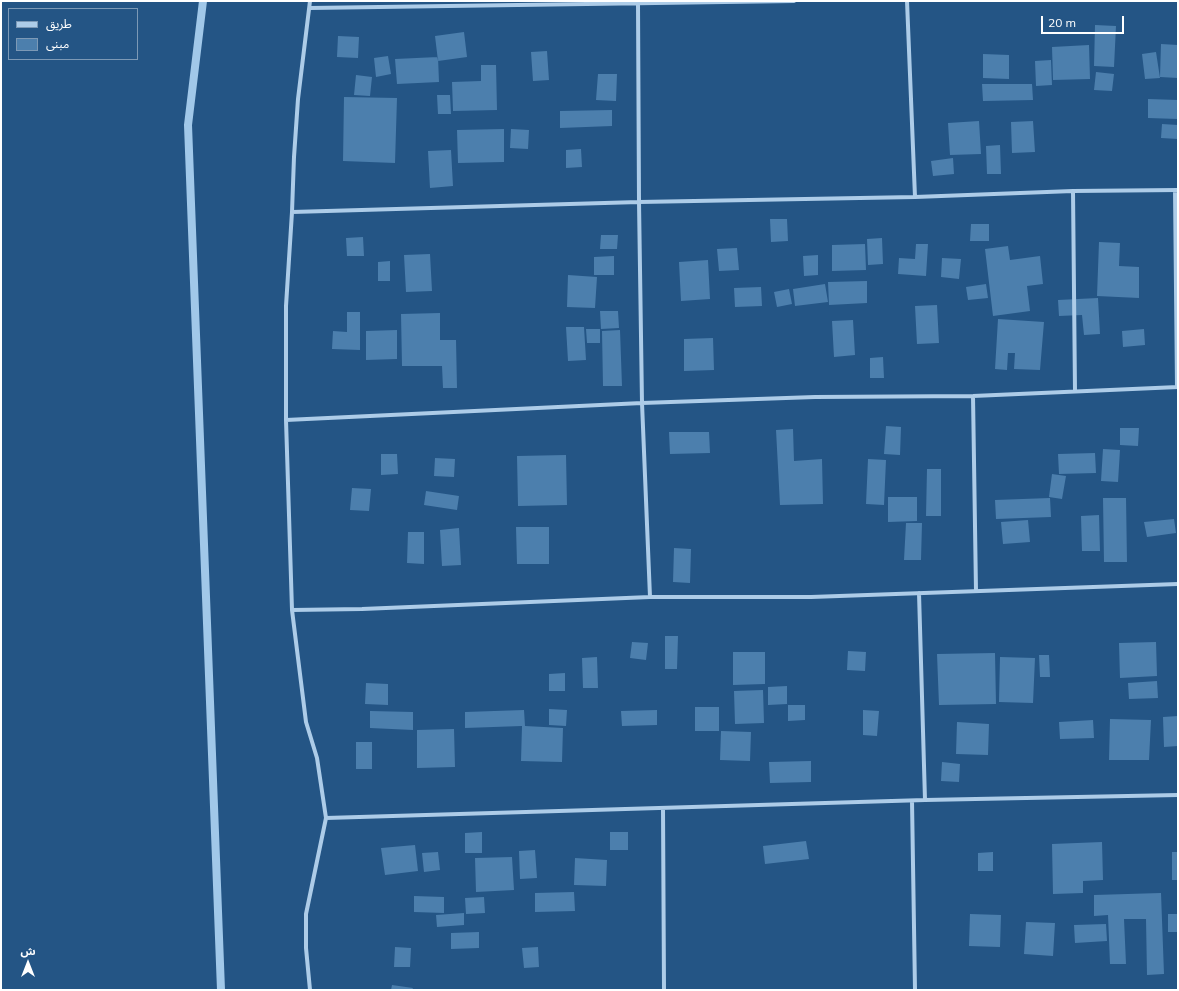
<!DOCTYPE html>
<meta charset="utf-8">
<style>
body{margin:0}
#map{position:relative;width:1179px;height:991px;overflow:hidden;background:#245585;font-family:Mulish,"Noto Sans Arabic",sans-serif}
canvas{display:block}
.frame{position:absolute;inset:0;border:2px solid #fff;pointer-events:none}
.legend{position:absolute;left:8px;top:8px;width:130px;height:52px;box-sizing:border-box;background:#245585;border:1px solid #7c99b6;margin:0;padding:5px 7px;list-style:none;font-size:12px;color:#fff}
.legend li{display:flex;align-items:center;gap:8px;height:20px}
.legend b{width:20px;border:1px solid #7c99b6}
.north{position:absolute;left:8px;top:943px;width:40px;height:40px;-webkit-text-stroke:3px #245585;paint-order:stroke;rotate:0deg;font-size:11px;font-weight:700;line-height:16px;text-align:center;color:#fff}
.north::after{content:'';display:block;margin:auto;width:14px;height:18px;background:#fff;clip-path:polygon(50% 0,100% 100%,50% 72%,0 100%)}
.scale{position:absolute;left:1041px;top:16px;width:83px;height:18px;box-sizing:border-box;border:2px solid #fff;border-top:0;padding-left:5px;font-size:12px;line-height:14px;white-space:nowrap;color:#fff;-webkit-text-stroke:3px #245585;paint-order:stroke}
</style>
<div id="map">
<canvas width="1179" height="991"></canvas>
<div class="frame"></div>
<ul class="legend">
<li><b style="height:5px;background:#adcce8"></b>طريق</li>
<li><b style="height:11px;background:#4c7fad"></b>مبنى</li>
</ul>
<div class="north">ش</div>
<div class="scale">20 m</div>
</div>
<script>
const g = document.querySelector('canvas').getContext('2d');
g.lineJoin = 'round';
const poly = rows => new Path2D(rows.map(r => 'M' + r).join(''));
function trace(path, color, width, dash) { g.strokeStyle = color; g.lineWidth = width; g.lineCap = dash ? 'butt' : 'round'; g.setLineDash(dash || []); g.stroke(path); }
function paint(path, color) { g.fillStyle = color; g.fill(path, 'evenodd'); }
const stream = poly([
 [203,1,188,125,221,990]
]);
const building = poly([
 [1095,25,1116,26,1114,67,1094,66],
 [464,32,467,57,438,61,435,36],
 [338,36,359,37,358,58,337,57],
 [1161,44,1178,45,1178,78,1160,77],
 [1089,45,1090,79,1053,80,1052,47],
 [547,51,549,80,533,81,531,52],
 [1156,52,1160,78,1145,79,1142,54],
 [983,54,1009,55,1009,79,983,78],
 [388,56,391,74,376,77,374,58],
 [438,57,439,82,397,84,395,59],
 [1051,60,1052,85,1036,86,1035,61],
 [481,65,496,65,497,110,453,111,452,82,481,81],
 [1096,72,1114,74,1112,91,1094,90],
 [598,74,617,74,616,101,596,100],
 [356,75,372,77,370,96,354,95],
 [982,84,1032,84,1033,100,983,101],
 [437,95,450,95,451,114,438,114],
 [344,97,397,98,395,163,343,161],
 [1148,99,1178,100,1178,119,1148,118],
 [612,110,612,126,560,128,560,111],
 [979,121,981,154,950,155,948,123],
 [1033,121,1035,152,1012,153,1011,122],
 [1162,124,1178,125,1178,139,1161,138],
 [504,129,504,162,458,163,457,130],
 [511,129,529,130,528,149,510,148],
 [1000,145,1001,174,987,174,986,146],
 [581,149,582,167,566,168,566,150],
 [451,150,453,186,430,188,428,151],
 [953,158,954,174,933,176,931,161],
 [770,219,787,219,788,241,771,242],
 [971,224,989,224,989,241,970,241],
 [601,235,618,235,617,249,600,249],
 [363,237,364,256,347,256,346,238],
 [882,238,883,264,868,265,867,239],
 [1099,242,1120,243,1119,266,1139,267,1139,298,1097,296],
 [865,244,866,270,832,271,832,245],
 [916,244,928,244,926,276,898,274,899,258,915,259],
 [1008,246,1010,260,1040,256,1043,284,1027,286,1030,311,993,316,985,249],
 [737,248,739,270,719,271,717,249],
 [430,254,432,291,406,292,404,255],
 [818,255,818,275,804,276,803,256],
 [614,256,614,275,594,275,594,257],
 [942,258,961,259,959,279,941,277],
 [708,260,710,299,681,301,679,262],
 [390,261,390,281,378,281,378,262],
 [568,275,597,277,595,308,567,307],
 [867,281,867,303,829,305,828,282],
 [825,284,828,302,795,306,793,289],
 [986,284,988,298,968,300,966,287],
 [761,287,762,306,735,307,734,288],
 [789,289,792,304,777,307,774,292],
 [1098,298,1100,334,1084,335,1082,315,1059,316,1058,300],
 [937,305,939,343,917,344,915,306],
 [600,311,618,311,619,328,601,329],
 [347,312,360,312,360,350,332,349,333,331,347,332],
 [440,313,440,340,456,340,457,388,443,388,442,366,402,366,401,314],
 [998,319,1044,322,1040,370,1014,369,1015,353,1008,353,1007,370,995,369],
 [853,320,855,355,834,357,832,321],
 [566,327,584,327,586,360,568,361],
 [586,329,600,329,600,343,587,343],
 [1144,329,1145,345,1123,347,1122,331],
 [397,330,397,359,366,360,366,331],
 [620,330,622,386,603,386,602,331],
 [713,338,714,370,684,371,684,339],
 [883,357,884,378,870,378,870,358],
 [886,426,901,427,900,455,884,454],
 [1120,428,1139,428,1138,446,1120,445],
 [793,429,794,461,822,459,823,504,780,505,776,430],
 [669,432,709,432,710,453,670,454],
 [1103,449,1120,450,1118,482,1101,481],
 [1095,453,1096,473,1059,474,1058,454],
 [381,454,397,454,398,474,381,475],
 [566,455,567,505,518,506,517,456],
 [435,458,455,459,454,477,434,476],
 [868,459,886,460,884,505,866,504],
 [927,469,941,469,941,516,926,516],
 [1052,474,1066,476,1062,499,1049,497],
 [352,488,371,489,369,511,350,510],
 [426,491,459,496,457,510,424,505],
 [888,497,917,497,917,521,888,522],
 [1050,498,1051,517,996,519,995,500],
 [1103,498,1126,498,1127,562,1104,562],
 [1099,515,1100,551,1082,551,1081,516],
 [1174,519,1176,533,1147,537,1144,522],
 [1028,520,1030,542,1003,544,1001,522],
 [906,523,922,523,921,560,904,560],
 [516,527,549,527,549,564,517,564],
 [459,528,461,565,442,566,440,530],
 [408,532,424,532,424,564,407,563],
 [674,548,691,549,690,583,673,582],
 [665,636,678,636,677,669,665,669],
 [632,642,648,643,646,660,630,658],
 [1156,642,1157,676,1120,678,1119,643],
 [848,651,866,652,865,671,847,670],
 [733,652,765,652,765,684,733,685],
 [995,653,996,704,939,705,937,654],
 [1039,655,1049,655,1050,677,1040,677],
 [597,657,598,688,583,688,582,658],
 [1000,657,1035,658,1033,703,999,702],
 [565,673,565,691,549,691,549,674],
 [1157,681,1158,698,1129,699,1128,683],
 [366,683,388,684,388,705,365,704],
 [787,686,787,704,768,705,768,687],
 [763,690,764,723,735,724,734,691],
 [788,705,805,705,805,720,788,721],
 [695,707,719,707,719,731,695,731],
 [549,709,567,710,566,726,549,725],
 [524,710,525,726,563,728,562,762,521,761,522,726,465,728,465,712],
 [657,710,657,725,622,726,621,711],
 [863,710,879,711,877,736,863,735],
 [370,711,413,712,413,730,370,728],
 [1178,716,1178,746,1164,747,1163,717],
 [1110,719,1151,720,1149,760,1109,760],
 [1093,720,1094,738,1060,739,1059,722],
 [957,722,989,724,988,755,956,754],
 [454,729,455,767,417,768,417,730],
 [721,731,751,732,750,761,720,760],
 [356,742,372,742,372,769,356,769],
 [811,761,811,782,770,783,769,762],
 [942,762,960,764,959,782,941,781],
 [482,832,482,853,465,853,465,833],
 [610,832,628,832,628,850,610,850],
 [806,841,809,859,765,864,763,846],
 [1102,842,1103,880,1083,881,1083,893,1053,894,1052,844],
 [415,845,418,871,385,875,381,848],
 [535,850,537,878,520,879,519,851],
 [438,852,440,870,424,872,422,853],
 [993,852,993,871,978,871,978,853],
 [1172,852,1178,852,1178,880,1172,880],
 [512,857,514,890,476,892,475,858],
 [575,858,607,860,606,886,574,885],
 [574,892,575,911,535,912,535,893],
 [1161,893,1164,974,1147,975,1146,919,1124,919,1126,964,1110,964,1108,915,1094,916,1094,895],
 [414,896,444,897,444,913,414,912],
 [484,897,485,913,466,914,465,898],
 [464,913,464,925,437,927,436,915],
 [970,914,1001,915,1000,947,969,946],
 [1168,914,1178,914,1178,932,1168,932],
 [1026,922,1055,923,1053,956,1024,954],
 [1106,924,1107,941,1075,943,1074,925],
 [479,932,479,948,451,949,451,933],
 [395,947,411,948,410,967,394,967],
 [538,947,539,967,524,968,522,948],
 [392,985,413,988,412,990,391,990]
]);
const street = poly([
 [310,1,298,99,294,157,292,212,286,306,286,420,292,610,306,722,317,758,326,818,306,914,306,948,310,990],
 [907,1,915,197],
 [638,3,639,202,642,403,650,597],
 [310,8,794,1],
 [1175,190,1177,387],
 [1073,191,1075,391],
 [292,212,639,202,915,197,1073,191,1178,190],
 [973,396,976,591],
 [286,420,642,403,815,397,973,396,1178,387],
 [919,593,925,800],
 [292,610,362,609,650,597,811,597,1178,584],
 [912,801,915,990],
 [663,809,664,990],
 [326,818,925,800,1178,795]
]);
trace(stream, '#a1c8e9', 8);
paint(building, '#4c7fad');
trace(street, '#adcce8', 4);
</script>
